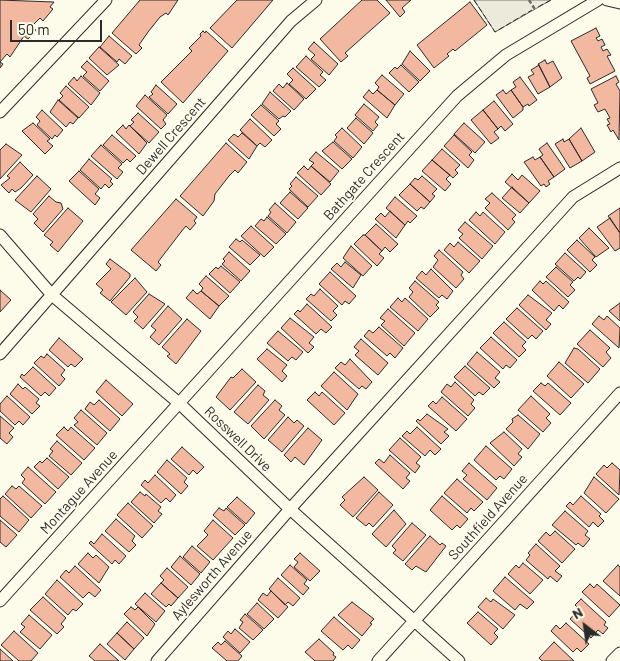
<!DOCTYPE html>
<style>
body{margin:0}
#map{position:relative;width:620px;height:661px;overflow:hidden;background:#fdfbea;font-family:Barlow,sans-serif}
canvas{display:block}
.north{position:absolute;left:560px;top:601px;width:50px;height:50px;-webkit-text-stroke:4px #fdfbea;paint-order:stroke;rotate:330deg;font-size:14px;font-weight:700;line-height:20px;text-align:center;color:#2b2b2b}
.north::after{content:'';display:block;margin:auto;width:18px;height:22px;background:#2b2b2b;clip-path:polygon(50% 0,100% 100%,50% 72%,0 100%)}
.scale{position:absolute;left:10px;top:20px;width:92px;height:22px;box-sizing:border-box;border:2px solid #2b2b2b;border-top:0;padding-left:6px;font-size:15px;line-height:18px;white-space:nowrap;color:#2b2b2b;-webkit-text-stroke:4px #fdfbea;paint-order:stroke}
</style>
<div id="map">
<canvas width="620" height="661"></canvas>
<div class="north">N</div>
<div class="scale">50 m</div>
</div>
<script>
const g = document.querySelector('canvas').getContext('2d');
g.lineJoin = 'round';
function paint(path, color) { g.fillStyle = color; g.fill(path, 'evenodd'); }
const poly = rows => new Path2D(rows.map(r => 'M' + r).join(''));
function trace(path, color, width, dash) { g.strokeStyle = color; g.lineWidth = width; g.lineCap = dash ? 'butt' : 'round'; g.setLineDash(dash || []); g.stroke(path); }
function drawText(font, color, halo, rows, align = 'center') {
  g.font = font + ' Barlow,sans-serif'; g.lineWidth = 4; g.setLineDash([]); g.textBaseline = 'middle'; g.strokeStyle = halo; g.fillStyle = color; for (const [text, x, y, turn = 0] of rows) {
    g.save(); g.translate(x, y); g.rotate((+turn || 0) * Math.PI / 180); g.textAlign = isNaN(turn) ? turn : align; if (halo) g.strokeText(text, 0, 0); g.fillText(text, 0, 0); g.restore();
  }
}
const green = poly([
 [474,0,551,0,495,32,474,0]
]);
const building = poly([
 [0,0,54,2,50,7,53,9,43,21,40,18,32,26,36,30,28,39,24,36,10,57,7,54,0,62,3,64,0,68,0,0],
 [140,0,178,0,168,15,166,13,160,17,148,32,139,45,142,48,136,54,112,33,140,0],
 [237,0,273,0,232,48,210,28,237,0],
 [362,0,377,0,390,13,345,53,348,56,341,62,320,39,362,0],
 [386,0,411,0,402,8,405,12,400,17,386,0],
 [470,2,487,25,455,51,453,49,447,54,449,56,434,68,417,45,470,2],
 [596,28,600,36,596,38,598,41,602,39,605,45,601,47,603,51,607,49,611,55,607,56,615,71,590,84,587,78,590,76,571,41,596,28],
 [203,31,205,33,206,31,228,51,183,103,161,82,192,51,189,48,201,36,200,34,203,31],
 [109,36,132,56,125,64,119,59,117,62,100,47,109,36],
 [314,42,338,64,329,75,311,59,315,55,308,49,314,42],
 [99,47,119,65,107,75,89,58,99,47],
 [410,51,430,71,420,81,402,64,410,51],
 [306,56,323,72,320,75,326,80,319,87,296,67,306,56],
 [545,60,547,64,553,61,562,78,550,87,538,64,545,60],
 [87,61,109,81,100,91,83,76,87,72,81,67,87,61],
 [401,65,419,82,409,92,389,73,395,67,397,69,401,65],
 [539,65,550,87,538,94,528,77,534,74,531,70,539,65],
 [293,68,316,89,306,99,289,84,293,80,287,74,293,68],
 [382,75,404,94,395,105,377,90,379,87,375,83,382,75],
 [81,76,100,93,91,105,68,84,74,77,77,81,81,76],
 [616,76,619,82,616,84,620,91,619,140,613,130,611,132,607,125,610,124,607,119,610,118,605,109,598,112,594,105,598,103,591,89,616,76],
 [520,77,537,100,529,106,528,104,523,107,511,90,516,87,513,82,520,77],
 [287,83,304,99,294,110,273,91,279,84,283,88,287,83],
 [156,85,177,104,168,114,149,97,153,94,151,92,156,85],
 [66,86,89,107,79,118,59,100,63,96,60,93,66,86],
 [369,90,373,94,377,90,395,105,387,118,363,97,369,90],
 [503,90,506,94,511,90,523,107,523,110,513,118,496,95,503,90],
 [270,92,291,111,285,117,283,116,279,119,262,104,270,92],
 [145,95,167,115,163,120,166,124,161,129,136,106,145,95],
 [58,100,78,118,73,124,70,122,66,127,50,112,58,100],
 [494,101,513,124,505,131,501,126,498,129,483,110,494,101],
 [364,104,379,117,375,122,378,125,373,131,355,115,364,104],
 [261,105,279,121,276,124,281,129,274,136,251,115,261,105],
 [42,110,63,130,57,137,55,135,52,139,37,125,40,121,36,117,42,110],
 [483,110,498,129,494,132,499,138,491,144,471,120,483,110],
 [138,113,159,132,149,143,130,126,134,122,131,120,138,113],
 [356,118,373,133,364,144,347,128,356,118],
 [250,119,272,140,265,147,260,143,257,146,240,130,250,119],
 [33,123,50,139,47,141,53,146,45,154,22,131,33,123],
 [464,123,485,142,475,153,454,134,464,123],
 [123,125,126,129,129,125,147,143,139,154,116,132,123,125],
 [342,128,362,147,353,158,334,141,337,137,335,135,342,128],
 [581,128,595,152,582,161,569,139,581,128],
 [242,133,257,146,249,159,228,140,234,134,238,137,242,133],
 [112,135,136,156,130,162,127,159,123,163,103,145,112,135],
 [454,135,472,152,469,155,474,160,468,168,444,146,454,135],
 [563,139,564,142,569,139,582,161,570,168,555,144,563,139],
 [333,142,352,159,342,169,322,151,333,142],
 [226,143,247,162,238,173,235,170,229,176,215,194,214,201,203,216,180,196,226,143],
 [547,143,565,169,554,177,540,157,543,155,539,149,547,143],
 [6,144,22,155,0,179,0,150,6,144],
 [101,145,122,164,118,168,123,172,117,179,91,156,101,145],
 [442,149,460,165,455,170,458,173,453,178,432,160,442,149],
 [316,152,339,171,330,182,311,166,314,163,309,160,316,152],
 [533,157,535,160,540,157,554,177,548,181,550,184,546,187,544,184,541,186,524,162,533,157],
 [89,159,112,179,110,181,113,184,109,188,105,184,101,189,80,170,89,159],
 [432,160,450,175,446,179,451,184,445,191,422,171,432,160],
 [20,162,33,175,21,188,15,192,12,189,9,193,1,185,10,178,7,176,20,162],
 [304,166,308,170,311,166,331,184,321,195,297,173,304,166],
 [79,171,99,189,95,194,100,198,95,205,69,181,79,171],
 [512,174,518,180,522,175,540,191,529,203,505,182,512,174],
 [37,176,51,189,31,212,15,200,37,176],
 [422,176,437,189,432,194,435,196,430,202,410,184,415,178,418,180,422,176],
 [296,177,318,196,308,207,289,189,292,186,290,184,296,177],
 [410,184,430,202,424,209,421,207,417,211,399,195,410,184],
 [512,187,529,203,520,213,502,198,512,187],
 [290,192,308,208,298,219,280,203,290,192],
 [492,193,516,215,512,219,515,222,508,230,485,208,490,203,485,199,492,193],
 [49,196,56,202,61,203,63,209,43,232,34,223,38,219,33,214,49,196],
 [395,197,417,216,410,223,408,221,405,225,386,208,395,197],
 [176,199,197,217,194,221,196,223,190,230,186,226,181,232,158,262,161,265,156,271,131,250,176,199],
 [275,203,296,222,287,233,268,216,271,212,269,210,275,203],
 [68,208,83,221,58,252,50,245,53,242,44,235,68,208],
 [620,208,620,233,608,216,620,208],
 [390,211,405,225,396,238,375,219,381,213,385,217,390,211],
 [476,212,480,216,483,212,505,232,495,244,469,220,476,212],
 [267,217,286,234,276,244,255,226,261,219,264,221,267,217],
 [610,218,620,233,620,248,615,251,597,227,610,218],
 [465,222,493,246,482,259,459,238,463,234,458,230,465,222],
 [376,224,398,244,390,252,385,247,382,251,365,235,376,224],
 [251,226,274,247,264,257,241,236,251,226],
 [589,228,609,248,596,257,579,238,589,228],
 [363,235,365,235,382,251,379,254,384,258,377,266,354,244,363,235],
 [236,239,240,242,242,240,260,255,250,265,229,247,236,239],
 [577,240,595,257,592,260,597,265,590,272,567,250,577,240],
 [458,242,480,261,469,273,444,250,450,243,454,247,458,242],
 [351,246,372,266,363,276,343,258,351,246],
 [439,250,463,272,461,275,464,279,456,288,433,267,438,260,434,256,439,250],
 [229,252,250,271,241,281,222,264,225,261,223,259,229,252],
 [565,253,586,272,580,279,578,277,574,281,555,264,565,253],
 [110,259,130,274,130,277,110,301,100,293,103,290,96,284,111,269,106,264,110,259],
 [345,262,361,275,353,288,331,269,337,263,341,267,345,262],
 [221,266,240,282,230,293,209,274,216,267,218,269,221,266],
 [556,267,573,282,570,285,575,290,568,297,546,277,556,267],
 [431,269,453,291,447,299,442,295,439,298,416,278,422,271,426,275,431,269],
 [330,272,356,296,349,304,345,301,342,305,319,284,330,272],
 [206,276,229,296,219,306,201,291,203,288,199,284,206,276],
 [135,278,147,292,126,315,111,302,135,278],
 [415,281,439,302,436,305,439,308,430,317,409,297,413,292,409,288,415,281],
 [540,281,543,284,546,281,569,302,563,309,559,305,554,311,532,290,540,281],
 [320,289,338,306,333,311,337,315,331,321,306,299,311,294,314,296,320,289],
 [0,290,11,300,0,312,0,290],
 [193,290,197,294,201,291,219,306,210,319,186,298,193,290],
 [149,294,165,304,143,329,134,321,138,317,133,312,149,294],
 [528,295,552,313,546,320,551,324,546,330,519,305,528,295],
 [398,298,402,302,405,298,428,319,418,331,390,307,398,298],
 [620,303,620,321,609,311,620,303],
 [307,304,332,327,326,333,321,329,316,334,294,314,298,310,300,312,307,304],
 [168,306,182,319,159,345,150,337,156,330,151,326,168,306],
 [517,308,543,331,536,339,532,335,528,339,506,319,517,308],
 [388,309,415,333,404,346,381,325,385,321,380,318,388,309],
 [599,316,604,320,607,316,620,328,619,348,592,324,599,316],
 [290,318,314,337,309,343,314,347,308,353,281,328,290,318],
 [187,319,201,331,176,364,167,356,170,354,162,347,187,319],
 [504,322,526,342,522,346,526,350,519,357,493,333,504,322],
 [379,327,403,348,395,358,390,353,387,356,364,336,369,330,373,333,379,327],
 [590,330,610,348,606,352,611,358,603,367,577,344,590,330],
 [278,331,303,352,296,360,292,357,288,361,267,343,278,331],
 [491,337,517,360,510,368,506,365,503,369,480,348,491,337],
 [59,338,83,359,75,367,71,364,68,367,49,350,59,338],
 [361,339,388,363,378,375,355,355,359,351,354,347,361,339],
 [574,348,578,349,600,369,588,383,565,363,574,348],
 [267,349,287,365,282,371,287,376,282,382,257,359,267,349],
 [477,352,500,372,495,378,500,382,494,388,467,364,477,352],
 [47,354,65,370,61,375,65,379,59,386,34,363,41,356,44,358,47,354],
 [350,359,372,382,366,389,362,386,359,389,335,368,341,362,345,365,350,359],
 [559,362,584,384,571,398,547,376,559,362],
 [465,366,490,388,483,395,479,392,475,396,454,377,465,366],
 [33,367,56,388,49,396,45,392,41,396,20,377,22,374,24,376,33,367],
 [242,369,256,382,230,410,216,397,231,377,233,378,242,369],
 [334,372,358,394,347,410,321,386,334,372],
 [106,380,133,404,122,416,96,392,106,380],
 [455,382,474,400,471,404,475,408,468,416,441,392,447,384,451,387,455,382],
 [541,383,545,386,548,383,571,403,560,415,533,391,541,383],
 [18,384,23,389,25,387,39,399,36,403,40,406,32,414,10,394,18,384],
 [258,385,265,391,263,395,269,400,248,424,234,412,258,385],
 [315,392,319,396,322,392,345,413,334,425,307,400,315,392],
 [7,396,30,417,23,425,19,421,15,425,0,411,0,404,7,396],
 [531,396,550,414,546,418,551,423,543,432,518,410,531,396],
 [442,397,467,419,456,431,428,406,433,401,436,404,442,397],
 [99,400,120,419,110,431,85,409,90,402,94,405,99,400],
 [275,400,282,406,279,410,285,415,264,439,251,426,275,400],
 [81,410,107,433,97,445,74,425,78,422,74,418,81,410],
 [427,414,448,429,444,432,449,436,441,444,416,421,418,419,420,421,427,414],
 [518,415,540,434,528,449,506,429,513,422,512,419,518,415],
 [0,416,14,428,9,433,13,437,7,444,0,438,0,416],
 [288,417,294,423,297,420,304,426,282,452,268,440,288,417],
 [64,427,68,431,71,427,95,448,84,460,56,435,64,427],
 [417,427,441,449,435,455,430,450,425,456,402,436,407,431,410,434,417,427],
 [308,428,322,440,304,465,295,457,291,462,284,455,308,428],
 [504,432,522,449,518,454,522,457,514,466,490,443,504,432],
 [400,438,421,457,416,463,420,466,415,473,389,450,400,438],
 [57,441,82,463,71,475,49,456,53,451,50,449,57,441],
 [486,446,512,469,504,479,500,476,496,480,474,460,486,446],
 [182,447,204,467,197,474,193,470,189,475,171,459,182,447],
 [390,455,410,473,406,478,410,481,403,489,375,463,379,459,384,463,390,455],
 [47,458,69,477,58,489,34,467,40,461,42,463,47,458],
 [167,460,187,478,184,482,188,486,181,494,157,472,167,460],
 [469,463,497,488,487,500,463,479,467,475,462,471,469,463],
 [612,463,620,470,619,495,596,474,604,465,607,468,612,463],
 [28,467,56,492,45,504,22,483,25,479,21,475,28,467],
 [155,475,176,495,170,502,166,498,161,503,141,485,145,480,148,483,155,475],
 [364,477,378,490,353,517,340,505,345,500,342,497,364,477],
 [594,477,619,499,606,513,584,493,594,477],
 [457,479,483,502,474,511,471,508,467,513,444,493,457,479],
 [12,486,16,489,19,486,42,506,31,518,5,494,12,486],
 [140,492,145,496,146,494,161,507,158,511,162,514,154,523,131,502,140,492],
 [379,492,393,505,373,527,369,523,366,526,356,518,379,492],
 [3,496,29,520,19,532,0,516,0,499,3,496],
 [442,496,468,519,460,528,457,525,452,530,430,510,442,496],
 [581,496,601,514,599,516,604,521,598,527,593,522,589,527,566,506,570,502,573,505,581,496],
 [237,497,255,513,246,524,227,507,237,497],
 [128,503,153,526,142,538,117,515,128,503],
 [219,508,224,511,226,508,245,525,235,535,213,515,219,508],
 [394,510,406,524,386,547,372,534,394,510],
 [565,511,588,531,585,535,590,539,583,547,578,543,576,545,552,525,565,511],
 [116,519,135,536,132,541,136,545,129,552,105,531,116,519],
 [0,520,17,535,6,547,0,542,0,520],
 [213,520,233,538,213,560,197,546,208,535,204,531,213,520],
 [412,523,426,535,403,561,393,553,396,550,392,546,412,523],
 [555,531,575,549,562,563,538,541,546,532,550,536,555,531],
 [102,534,126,556,119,564,115,560,112,564,89,543,91,541,94,544,102,534],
 [430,536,440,545,442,543,446,546,426,572,416,566,412,570,405,564,430,536],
 [536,544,560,566,555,571,562,576,557,582,550,576,548,579,526,560,530,555,528,553,536,544],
 [192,546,210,562,201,573,183,557,192,546],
 [88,553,93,558,96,555,109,567,99,583,78,564,88,553],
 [300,553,320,571,310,581,294,567,298,562,294,559,300,553],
 [180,556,200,574,191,585,171,567,180,556],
 [523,563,543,580,530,594,508,574,516,565,519,568,523,563],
 [290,565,307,580,304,584,309,588,303,595,281,575,290,565],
 [618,565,620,567,620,596,603,581,618,565],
 [75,566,101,590,95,597,89,592,83,598,60,577,66,570,69,573,75,566],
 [167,568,188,587,178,598,161,583,164,580,160,576,167,568],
 [505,577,534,602,527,609,520,604,515,610,493,591,505,577],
 [278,578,300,598,293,606,288,602,285,605,269,589,278,578],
 [57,580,83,604,76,611,73,609,68,615,45,594,57,580],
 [161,583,178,598,171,606,169,604,166,607,151,594,161,583],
 [590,584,594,588,597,584,620,605,609,617,582,592,590,584],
 [271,591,288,607,278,618,258,600,263,593,267,596,271,591],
 [145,593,165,611,156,622,135,604,145,593],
 [43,597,66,618,61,624,64,627,57,634,30,610,43,597],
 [486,598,491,602,493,599,515,615,503,629,478,607,486,598],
 [581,599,606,622,604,625,608,628,603,634,598,630,591,638,570,619,579,609,575,605,581,599],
 [352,602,374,619,370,623,372,624,362,636,338,615,352,602],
 [257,603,274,619,264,629,247,614,257,603],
 [131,607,135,610,138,607,155,624,147,636,124,614,131,607],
 [478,612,498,629,494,633,498,637,491,645,467,623,478,612],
 [245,614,263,630,253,640,239,628,243,622,240,620,245,614],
 [29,615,52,635,40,649,20,632,25,627,21,624,29,615],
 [334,617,360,640,352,649,348,645,343,650,321,631,334,617],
 [127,622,144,638,134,649,117,633,127,622],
 [566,623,589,644,581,652,577,648,573,652,551,631,556,625,560,629,566,623],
 [235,629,250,642,240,653,223,637,228,631,231,634,235,629],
 [14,631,38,653,31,661,19,661,1,645,14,631],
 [117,633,134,649,125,660,107,644,117,633],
 [319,639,334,653,333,655,336,657,333,661,315,661,305,652,319,639],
 [225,641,242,656,238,661,227,661,212,648,218,642,221,645,225,641],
 [554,642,574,661,542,661,539,658,554,642],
 [100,644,119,661,95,661,89,656,100,644],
 [0,649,13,661,0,661,0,649]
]);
const path = poly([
 [529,0,536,11]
]);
const minor = poly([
 [607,0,620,3],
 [0,112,106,0],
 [0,235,52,295,180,404,290,509,459,661],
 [0,354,291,21,316,0],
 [0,601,457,96,506,55,598,0],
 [157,661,290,509,573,197,620,168],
 [378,661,620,393],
 [612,661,620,653]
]);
const fence = poly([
 [474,0,495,32,532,10],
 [538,7,551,0]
]);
const streetNames = [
 ["Dewell Crescent",171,136,-49],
 ["Bathgate Crescent",364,176,-48],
 ["Rosswell Drive",238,439,44],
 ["Montague Avenue",79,492,-48],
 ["Southfield Avenue",488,517,-48],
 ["Aylesworth Avenue",212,575,-49]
];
paint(green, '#ecebdb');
trace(green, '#74746e', 1);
paint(building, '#f2b8a0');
trace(building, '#2b2b2b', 1);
trace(minor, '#2b2b2b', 13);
trace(path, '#6a6964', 2.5, [4, 2.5]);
trace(minor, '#fdfbea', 11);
trace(fence, '#2b2b2b', 1, [6, 2.5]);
drawText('14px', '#2b2b2b', '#fdfbea', streetNames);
</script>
